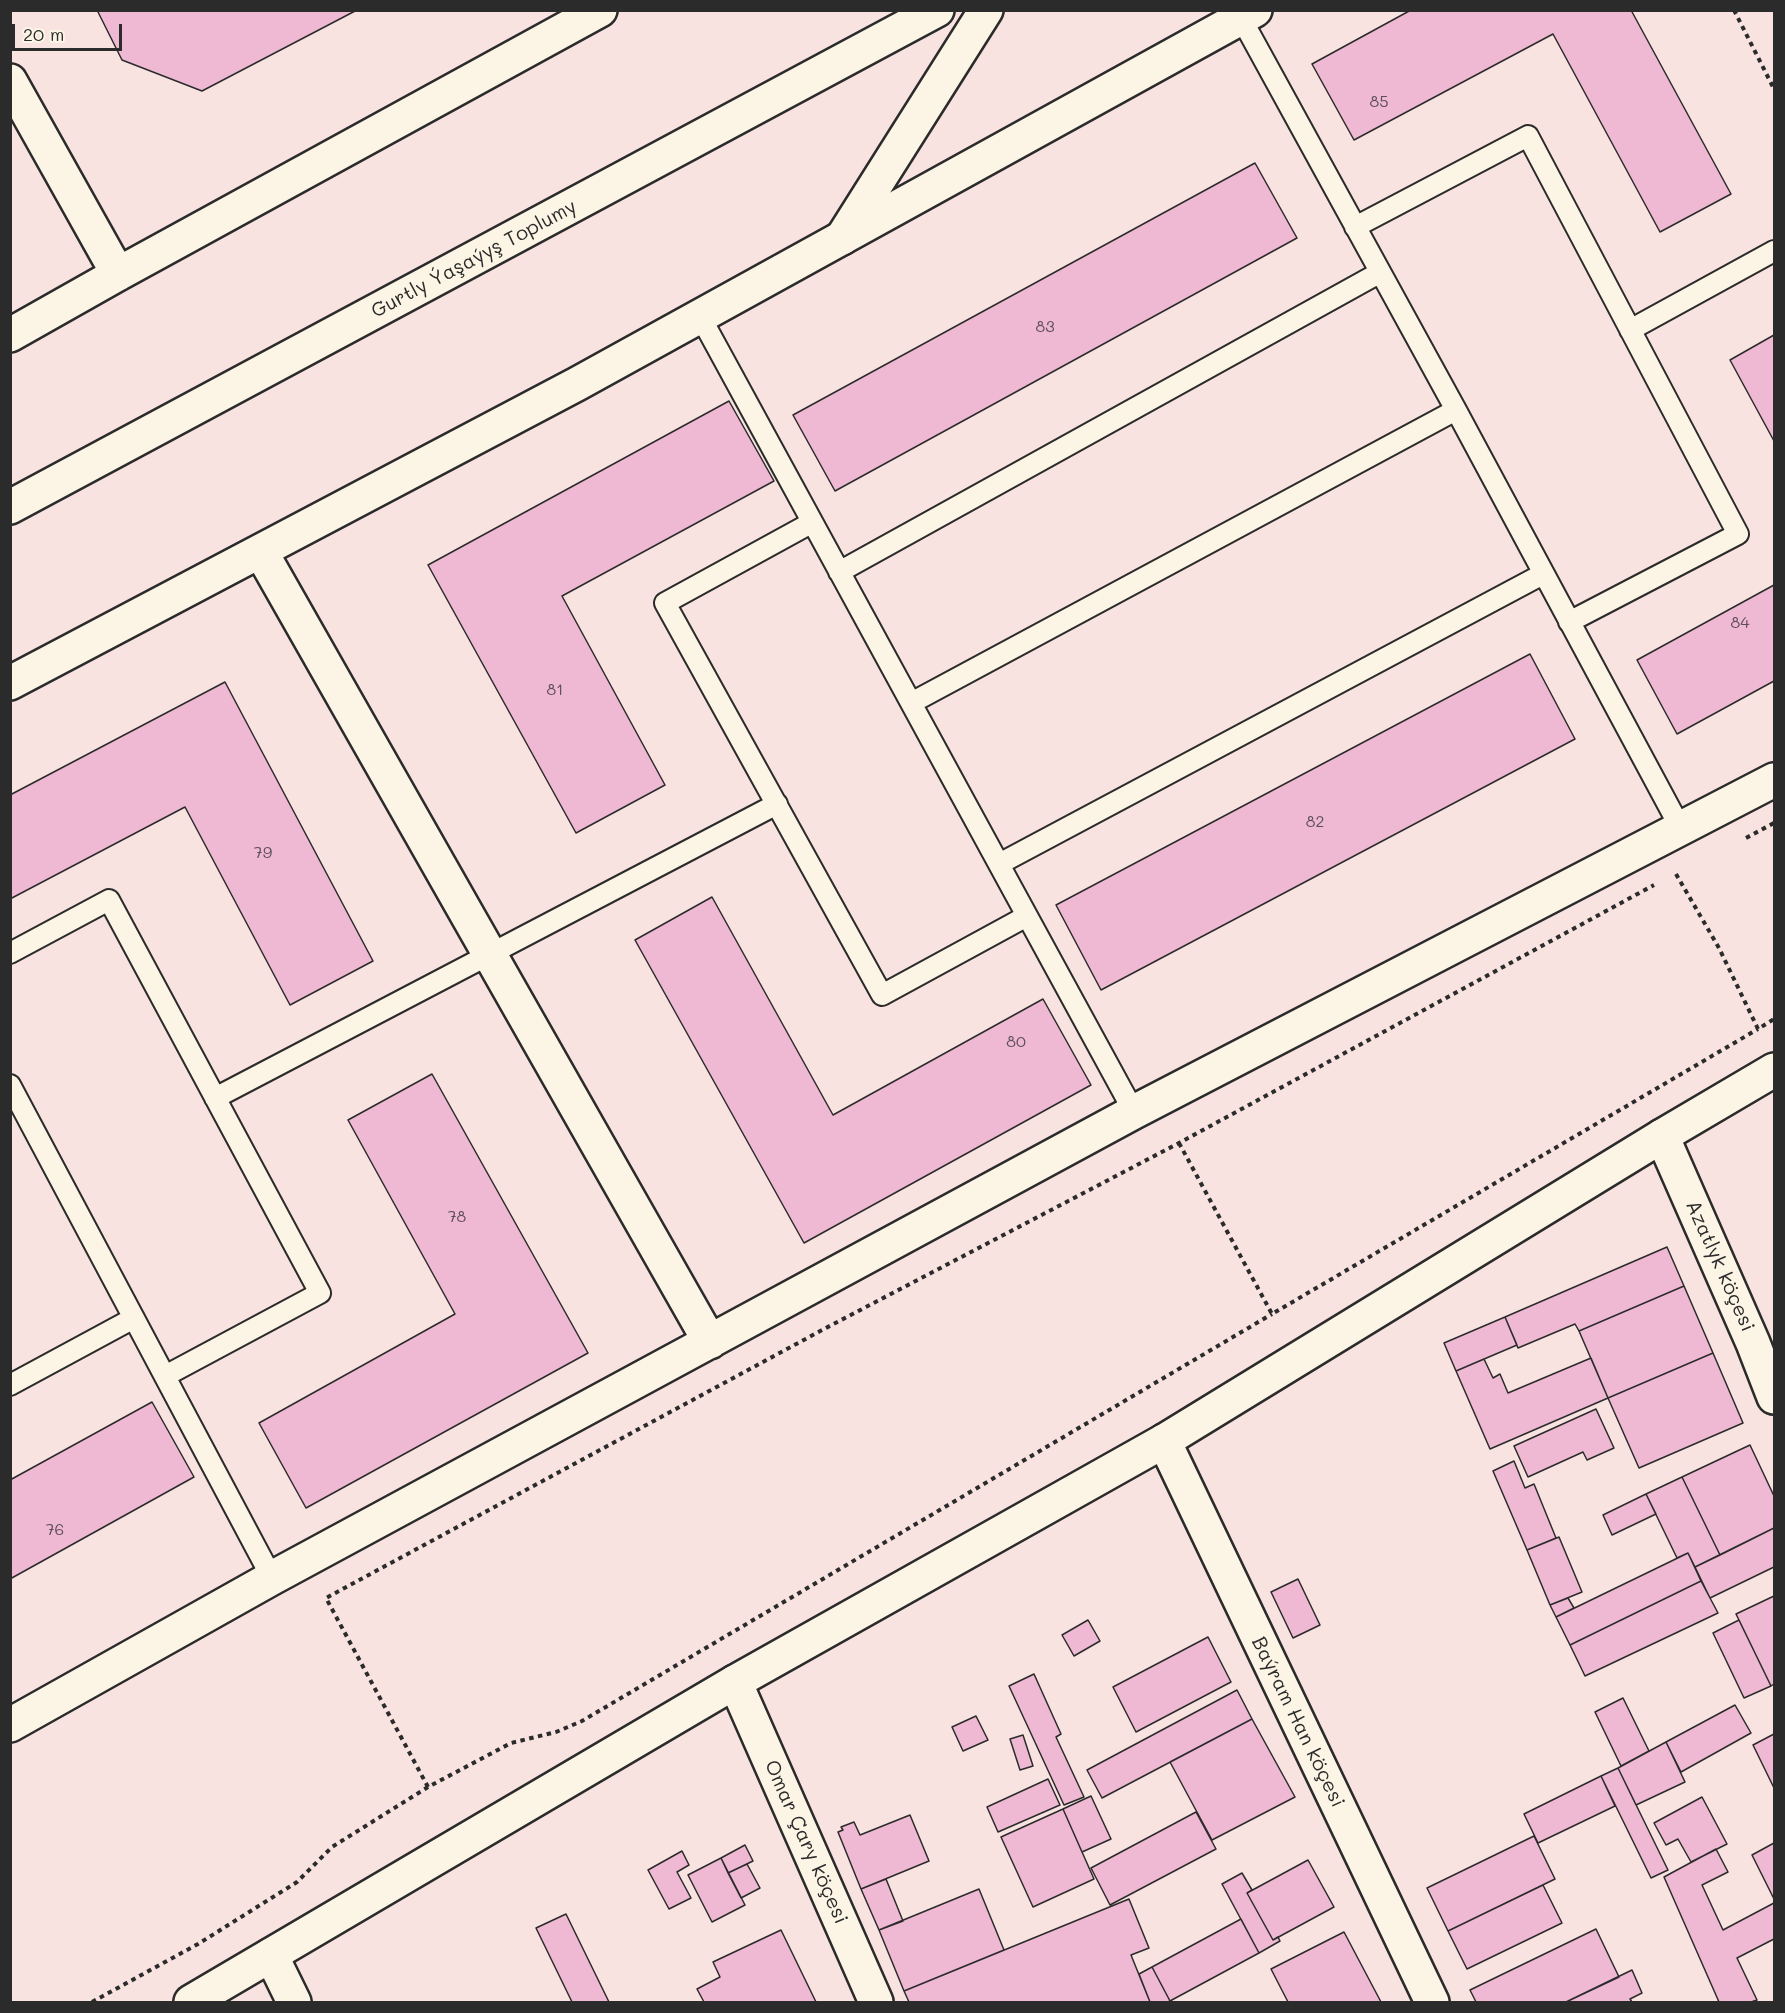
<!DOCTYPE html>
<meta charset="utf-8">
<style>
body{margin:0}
#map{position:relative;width:1785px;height:2013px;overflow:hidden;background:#f8e3e0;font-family:Mali,sans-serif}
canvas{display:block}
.frame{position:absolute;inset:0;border:12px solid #2b2b2b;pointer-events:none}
.scale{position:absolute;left:12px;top:24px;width:110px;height:27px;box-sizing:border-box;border:3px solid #2b2b2b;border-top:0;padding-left:8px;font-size:18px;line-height:21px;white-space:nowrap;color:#2b2b2b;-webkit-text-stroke:4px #fcf5e5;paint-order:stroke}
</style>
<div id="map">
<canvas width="1785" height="2013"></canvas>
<div class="frame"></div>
<div class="scale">20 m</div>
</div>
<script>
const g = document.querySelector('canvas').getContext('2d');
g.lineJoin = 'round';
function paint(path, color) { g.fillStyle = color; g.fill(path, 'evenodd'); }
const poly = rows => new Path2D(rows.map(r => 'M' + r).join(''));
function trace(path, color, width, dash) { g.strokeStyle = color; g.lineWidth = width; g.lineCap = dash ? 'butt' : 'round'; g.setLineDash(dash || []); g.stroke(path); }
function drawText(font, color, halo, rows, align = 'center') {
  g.font = font + ' Mali,sans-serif'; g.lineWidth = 5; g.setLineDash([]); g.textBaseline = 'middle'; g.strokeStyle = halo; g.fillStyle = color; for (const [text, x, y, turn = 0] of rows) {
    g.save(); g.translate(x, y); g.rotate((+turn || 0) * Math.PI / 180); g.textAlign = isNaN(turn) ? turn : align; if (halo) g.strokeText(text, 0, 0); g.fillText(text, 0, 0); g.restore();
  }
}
const building = poly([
 [97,10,357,10,202,91,122,60,97,10],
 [1411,10,1631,10,1731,194,1660,232,1553,34,1354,140,1312,64,1411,10],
 [1255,163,1297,238,835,491,793,415,1255,163],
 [1774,335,1774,441,1730,360,1774,335],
 [729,401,774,481,562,596,665,785,576,833,428,565,729,401],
 [1774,585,1774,681,1677,734,1637,660,1774,585],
 [1530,654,1575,739,1101,990,1056,905,1530,654],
 [225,682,373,961,290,1005,185,807,10,899,10,795,225,682],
 [712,897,833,1115,1043,999,1091,1085,804,1243,635,940,712,897],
 [432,1074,588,1353,306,1508,259,1423,455,1314,348,1120,432,1074],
 [1667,1247,1684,1286,1579,1331,1575,1324,1518,1348,1505,1317,1667,1247],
 [1684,1286,1713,1353,1608,1398,1579,1331,1684,1286],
 [1505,1317,1517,1345,1456,1371,1444,1343,1505,1317],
 [1713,1353,1743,1423,1639,1468,1608,1398,1713,1353],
 [1591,1358,1608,1398,1490,1449,1456,1371,1484,1359,1493,1378,1500,1374,1508,1393,1591,1358],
 [152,1402,194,1477,10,1579,10,1480,152,1402],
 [1596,1409,1614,1448,1587,1460,1583,1452,1528,1477,1514,1446,1596,1409],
 [1750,1445,1774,1496,1774,1528,1720,1555,1682,1477,1750,1445],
 [1514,1461,1525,1488,1534,1484,1556,1538,1527,1550,1493,1471,1514,1461],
 [1682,1477,1720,1555,1695,1567,1688,1553,1677,1558,1646,1494,1682,1477],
 [1646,1494,1656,1514,1612,1535,1603,1515,1646,1494],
 [1774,1528,1774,1567,1710,1598,1695,1567,1774,1528],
 [1559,1537,1582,1592,1550,1605,1527,1550,1559,1537],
 [1688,1553,1701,1581,1570,1645,1556,1617,1688,1553],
 [1298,1579,1320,1625,1293,1638,1271,1592,1298,1579],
 [1701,1581,1718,1613,1585,1676,1570,1645,1701,1581],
 [1774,1596,1774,1684,1771,1686,1736,1614,1774,1596],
 [1568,1598,1574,1608,1556,1617,1550,1605,1568,1598],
 [1088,1620,1100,1641,1074,1656,1062,1635,1088,1620],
 [1739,1620,1771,1686,1744,1698,1713,1633,1739,1620],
 [1208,1637,1231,1682,1136,1732,1113,1687,1208,1637],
 [1034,1674,1061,1734,1056,1737,1084,1797,1064,1805,1009,1686,1034,1674],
 [1237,1690,1252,1719,1102,1798,1087,1770,1237,1690],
 [1623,1698,1649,1751,1621,1766,1595,1712,1623,1698],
 [1735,1705,1751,1733,1681,1772,1666,1742,1735,1705],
 [976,1716,988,1740,963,1751,952,1727,976,1716],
 [1252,1719,1295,1797,1212,1840,1170,1762,1252,1719],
 [1774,1734,1774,1788,1753,1745,1774,1734],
 [1023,1735,1033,1766,1020,1770,1010,1739,1023,1735],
 [1666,1742,1685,1782,1636,1805,1618,1768,1666,1742],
 [1618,1768,1668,1870,1651,1878,1601,1776,1618,1768],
 [1601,1776,1615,1806,1538,1843,1524,1814,1601,1776],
 [1048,1779,1060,1805,998,1832,987,1807,1048,1779],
 [1091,1796,1111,1839,1082,1852,1063,1809,1091,1796],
 [1702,1797,1727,1844,1691,1862,1678,1839,1666,1845,1654,1823,1702,1797],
 [1063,1809,1094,1879,1033,1907,1001,1837,1063,1809],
 [1196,1812,1216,1849,1110,1905,1091,1868,1196,1812],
 [910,1815,929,1861,861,1889,838,1832,843,1830,841,1827,854,1822,860,1835,910,1815],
 [1534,1836,1555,1879,1448,1931,1427,1888,1534,1836],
 [1774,1843,1774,1899,1752,1855,1774,1843],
 [745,1845,753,1861,728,1873,721,1858,745,1845],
 [1716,1849,1728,1872,1702,1885,1723,1930,1774,1903,1774,1939,1737,1958,1757,2000,1751,2002,1719,2002,1664,1877,1716,1849],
 [682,1851,689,1865,677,1872,691,1898,669,1909,648,1870,682,1851],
 [721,1858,745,1905,712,1922,688,1875,721,1858],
 [1308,1860,1334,1907,1273,1940,1247,1893,1308,1860],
 [747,1864,760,1888,741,1898,728,1873,747,1864],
 [1242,1873,1252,1890,1247,1893,1273,1940,1278,1937,1280,1941,1259,1953,1222,1884,1242,1873],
 [886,1879,903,1921,879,1930,861,1889,886,1879],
 [1543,1885,1562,1923,1467,1969,1448,1931,1543,1885],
 [979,1889,1004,1950,904,1991,879,1930,979,1889],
 [1129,1899,1149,1948,1131,1955,1150,2002,909,2002,904,1991,1129,1899],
 [566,1914,609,2002,572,2002,536,1928,566,1914],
 [1241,1919,1259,1953,1170,2001,1152,1967,1241,1919],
 [1596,1929,1619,1977,1566,2002,1476,2002,1470,1990,1596,1929],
 [781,1930,816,2002,704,2002,697,1989,720,1977,713,1962,781,1930],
 [1344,1932,1381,2002,1288,2002,1271,1969,1344,1932],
 [1152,1967,1170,2001,1168,2002,1150,2002,1139,1974,1152,1967],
 [1632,1970,1642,1993,1630,1999,1632,2002,1566,2002,1632,1970]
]);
const path = poly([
 [1734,10,1774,89],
 [1746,838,1774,823],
 [1676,874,1719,948,1758,1029,1774,1019],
 [1179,1143,1272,1314,1758,1029],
 [428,1787,326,1598,824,1329,1179,1143,1654,885],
 [92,2002,198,1944,297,1882,332,1847,428,1787,511,1743,556,1732,582,1721,1272,1314]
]);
const service = poly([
 [1241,18,1456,410,1681,829],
 [1355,227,1528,136,1738,534,1569,622],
 [700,316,1134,1112],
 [1630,330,1774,251],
 [811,523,665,603,882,995,1027,916],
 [839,572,1379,273],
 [911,703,1456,410],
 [999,864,1543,574],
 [10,953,109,900,320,1293,165,1376],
 [10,1085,272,1578],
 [215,1098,777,804],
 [10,1385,134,1318]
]);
const minor = poly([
 [10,81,118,274],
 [10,335,118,274,600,10],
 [261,552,710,1342],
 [10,683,577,384,1255,10],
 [1662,1136,1753,1343,1774,1397],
 [1164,1441,1432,2002],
 [735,1682,876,2002],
 [10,1725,272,1578,1134,1112,1774,780],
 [271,1955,294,2002]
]);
const tertiary = poly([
 [842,238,986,10],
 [10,507,937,10],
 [191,2002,735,1682,1164,1441,1662,1136,1774,1070]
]);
const numberNames = [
 ["85",1379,102],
 ["83",1045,327],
 ["84",1740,623],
 ["81",555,690],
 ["82",1315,822],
 ["79",263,853],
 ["80",1016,1042],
 ["78",457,1217],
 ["76",55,1530]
];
const streetNames = [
 ["Gurtly Ýaşaýyş Toplumy",474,259,-28],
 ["Azatlyk köçesi",1720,1266,66],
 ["Baýram Han köçesi",1298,1722,64],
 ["Omar Çary köçesi",806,1842,66]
];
paint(building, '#efb9d3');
trace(building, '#2b2b2b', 1.5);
trace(service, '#2b2b2b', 24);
trace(minor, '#2b2b2b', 38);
trace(tertiary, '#2b2b2b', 38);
trace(path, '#2b2b2b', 4, [4.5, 4.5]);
trace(service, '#fcf5e5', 20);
trace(minor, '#fcf5e5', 33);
trace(tertiary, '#fcf5e5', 33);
drawText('16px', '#5c4e55', null, numberNames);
drawText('20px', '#2b2b2b', '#fcf5e5', streetNames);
</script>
